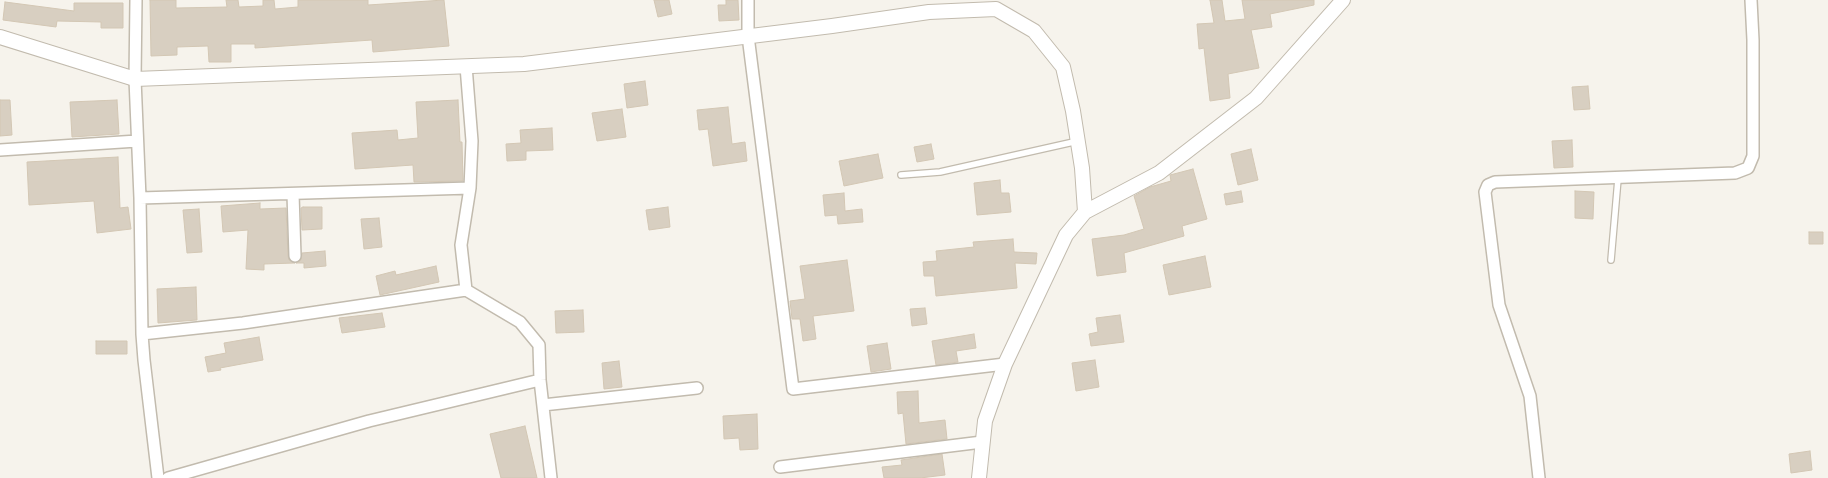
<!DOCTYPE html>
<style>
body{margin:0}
canvas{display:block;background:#f6f3ec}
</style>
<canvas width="1828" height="478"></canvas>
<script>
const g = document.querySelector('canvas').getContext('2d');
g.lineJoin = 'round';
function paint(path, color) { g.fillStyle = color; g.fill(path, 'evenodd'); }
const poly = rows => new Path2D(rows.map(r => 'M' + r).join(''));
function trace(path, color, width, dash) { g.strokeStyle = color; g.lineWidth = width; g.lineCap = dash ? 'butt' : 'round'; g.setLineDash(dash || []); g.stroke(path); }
const building = poly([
 [150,0,176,0,176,8,227,7,226,0,238,0,239,7,263,6,263,0,274,0,275,9,298,7,298,0,368,0,368,5,444,0,449,46,373,52,372,40,255,48,255,44,231,44,231,62,209,62,208,46,177,47,177,55,151,56,150,0],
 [654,0,669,0,672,14,658,17,654,0],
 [726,0,738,0,739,20,719,21,718,5,726,5,726,0],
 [1210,0,1222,0,1225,21,1245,19,1242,0,1314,0,1314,5,1270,14,1272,27,1251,30,1259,68,1228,74,1230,98,1210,101,1204,48,1199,49,1197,24,1214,23,1210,0],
 [5,2,74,11,74,3,123,3,123,28,101,28,101,22,57,21,56,27,3,20,5,2],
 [645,81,648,105,627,108,624,84,645,81],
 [1588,86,1590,109,1574,110,1572,87,1588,86],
 [0,100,10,100,12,135,0,136,0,100],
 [117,100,119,134,72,137,70,102,117,100],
 [458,100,460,142,462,142,463,181,414,182,413,165,355,169,352,133,397,130,398,140,418,138,416,102,458,100],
 [728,107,732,144,745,142,747,161,713,166,708,129,699,130,697,110,728,107],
 [622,109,626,137,597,141,592,113,622,109],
 [552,128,553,150,526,151,526,160,507,161,506,144,521,143,520,130,552,128],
 [1572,140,1573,167,1554,168,1552,141,1572,140],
 [931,144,934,159,917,162,914,147,931,144],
 [1251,149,1258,180,1238,185,1231,154,1251,149],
 [878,154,883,178,844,186,839,161,878,154],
 [118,157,120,208,128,207,131,229,97,233,94,201,29,205,27,162,118,157],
 [1193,169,1207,219,1182,226,1184,236,1124,253,1126,272,1097,276,1092,239,1124,235,1144,229,1134,196,1150,187,1171,181,1170,175,1193,169],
 [1000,180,1001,193,1009,193,1011,212,977,215,974,183,1000,180],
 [1241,191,1243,202,1226,205,1224,194,1241,191],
 [1575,191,1594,192,1593,219,1575,218,1575,191],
 [844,193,845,211,862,209,863,222,838,224,837,215,825,216,823,195,844,193],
 [260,203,260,209,286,208,288,256,289,260,295,263,264,264,264,270,246,269,248,230,223,232,221,206,260,203],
 [303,207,322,207,322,229,302,230,301,208,303,207],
 [668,207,670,227,649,230,646,210,668,207],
 [199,209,202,252,187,253,183,210,199,209],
 [379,218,382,247,364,249,361,219,379,218],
 [1809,232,1823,232,1823,244,1809,244,1809,232],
 [1013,239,1014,252,1037,253,1036,264,1015,263,1017,288,936,296,934,276,924,276,923,262,937,261,936,251,974,247,973,242,1013,239],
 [325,251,326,266,304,268,304,263,296,263,301,260,302,253,325,251],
 [1205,256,1211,287,1169,295,1163,265,1205,256],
 [847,260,854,311,813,316,816,339,803,341,800,319,792,319,790,301,805,299,800,266,847,260],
 [436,266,439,282,380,295,376,276,395,271,396,275,436,266],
 [196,287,197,320,158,323,157,289,196,287],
 [925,308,927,324,912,326,910,309,925,308],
 [583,310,584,332,556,333,555,311,583,310],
 [382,313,385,327,342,333,339,318,382,313],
 [1120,315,1124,342,1091,346,1089,334,1098,332,1096,318,1120,315],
 [974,334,976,348,956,351,958,362,936,365,932,341,974,334],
 [259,337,263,360,220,368,221,370,208,372,205,357,226,353,224,343,259,337],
 [96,341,127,341,127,354,96,354,96,341],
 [887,343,891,369,871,372,867,346,887,343],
 [1095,360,1099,387,1076,391,1072,363,1095,360],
 [619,361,622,387,604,389,602,363,619,361],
 [918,391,919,423,945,420,947,439,906,444,903,413,898,414,897,392,918,391],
 [757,414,758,449,740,450,739,438,724,439,723,416,757,414],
 [525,426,537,478,501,478,490,434,525,426],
 [1810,451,1812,470,1791,473,1789,454,1810,451],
 [942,454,945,475,920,478,884,478,882,467,902,465,901,460,942,454]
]);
const service = poly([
 [901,175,940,172,1078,141],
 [1611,260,1618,179]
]);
const minor = poly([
 [136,0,135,79,140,198,142,334,144,360,158,478],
 [748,0,748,36,793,389,1005,364],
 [466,66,472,141,470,188,461,245,466,290,520,322,539,345,540,380,551,478],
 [0,150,137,141],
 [293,194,295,256],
 [140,198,470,188],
 [142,334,243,323,466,290],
 [543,405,697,388],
 [780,467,982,442],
 [168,478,369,421,540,380],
 [1539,478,1530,396,1499,305,1485,192,1488,185,1495,182,1735,173,1748,168,1753,156,1753,40,1751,0]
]);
const tertiary = poly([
 [0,37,135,79,524,64,832,26,929,12,996,9,1034,31,1063,67,1073,111,1082,168,1085,212,1066,235,1005,364,985,421,979,478],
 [1085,212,1159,173,1256,98,1343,0]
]);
paint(building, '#d8cfc1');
trace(building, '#d3c7b4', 1);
trace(service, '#c2bbae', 8);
trace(minor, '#c2bbae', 14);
trace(tertiary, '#c2bbae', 16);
trace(service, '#fff', 5.5);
trace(minor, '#fff', 11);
trace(tertiary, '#fff', 14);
</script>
